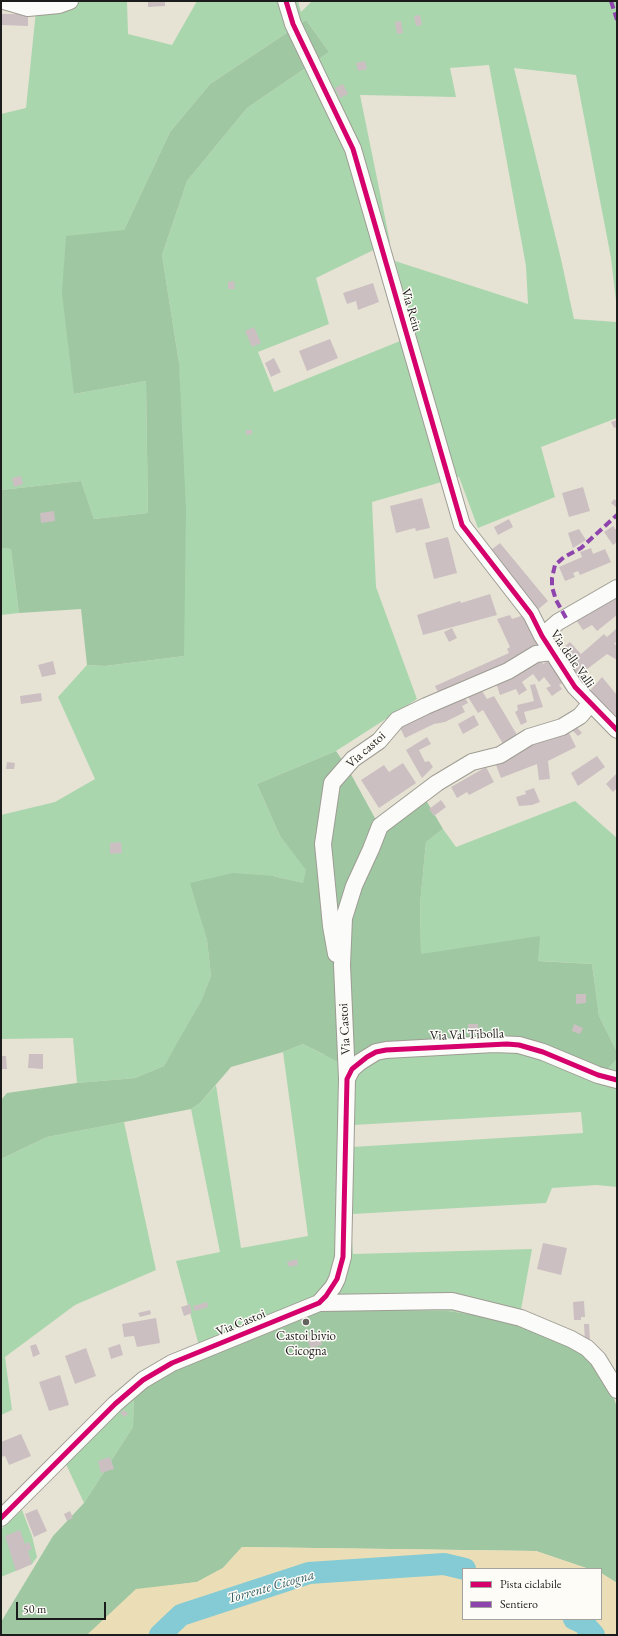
<!DOCTYPE html>
<style>
body{margin:0}
#map{position:relative;width:618px;height:1636px;overflow:hidden;background:#e7e3d4;font-family:"EB Garamond",serif}
canvas{display:block}
.frame{position:absolute;inset:0;border:2px solid #1c1c1c;pointer-events:none}
.legend{position:absolute;left:462px;top:1568px;width:140px;height:52px;box-sizing:border-box;background:#fdfcf7;border:1px solid #a3a29f;margin:0;padding:5px 7px;list-style:none;font-size:12px;color:#1c1c1c}
.legend li{display:flex;align-items:center;gap:8px;height:20px}
.legend b{width:20px;border:1px solid #a3a29f}
.scale{position:absolute;left:16px;top:1602px;width:90px;height:18px;box-sizing:border-box;border:2px solid #1c1c1c;border-top:0;padding-left:5px;font-size:12px;line-height:14px;white-space:nowrap;color:#1c1c1c;-webkit-text-stroke:3px #fdfcf7;paint-order:stroke}
</style>
<div id="map">
<canvas width="618" height="1636"></canvas>
<div class="frame"></div>
<ul class="legend">
<li><b style="height:5px;background:#d6006c"></b>Pista ciclabile</li>
<li><b style="height:5px;background:#8e44ad"></b>Sentiero</li>
</ul>
<div class="scale">50 m</div>
</div>
<script>
const g = document.querySelector('canvas').getContext('2d');
g.lineJoin = 'round';
function paint(path, color) { g.fillStyle = color; g.fill(path, 'evenodd'); }
const poly = rows => new Path2D(rows.map(r => 'M' + r).join(''));
function trace(path, color, width, dash) { g.strokeStyle = color; g.lineWidth = width; g.lineCap = dash ? 'butt' : 'round'; g.setLineDash(dash || []); g.stroke(path); }
function drawText(font, color, halo, rows, align = 'center') {
  g.font = font + ' "EB Garamond",serif'; g.lineWidth = 3; g.setLineDash([]); g.textBaseline = 'middle'; g.strokeStyle = halo; g.fillStyle = color; for (const [text, x, y, turn = 0] of rows) {
    g.save(); g.translate(x, y); g.rotate((+turn || 0) * Math.PI / 180); g.textAlign = isNaN(turn) ? turn : align; if (halo) g.strokeText(text, 0, 0); g.fillText(text, 0, 0); g.restore();
  }
}
const green = poly([
 [37,1,127,1,128,34,172,45,197,1,298,1,301,12,312,1,617,1,617,309,611,258,576,75,514,68,561,259,574,319,617,322,617,418,541,447,555,497,478,528,459,477,372,502,376,587,417,699,336,751,257,784,280,836,307,870,303,883,273,876,191,883,207,940,211,976,201,1001,181,1037,164,1066,135,1078,77,1083,73,1038,1,1039,1,815,55,802,95,779,58,697,87,665,105,666,184,656,179,363,162,255,187,181,247,108,329,52,306,20,210,84,170,132,124,230,74,394,146,381,148,513,94,519,81,481,1,490,1,114,26,108],
 [489,65,526,266,528,304,395,261,415,335,274,392,258,352,329,324,316,278,390,242,360,95,456,97,450,68],
 [1,548,11,549,19,613,1,615],
 [575,801,617,838,617,1052,599,1016,592,964,421,954,420,904,426,842,443,829,456,847],
 [303,1044,324,1055,515,1049,598,1079,617,1059,617,1187,597,1185,552,1188,546,1203,353,1214,351,1228,353,1254,532,1249,519,1321,447,1311,339,1309,202,1357,176,1261,220,1252,191,1109,200,1103,216,1085,241,1248,308,1236,283,1052],
 [581,1112,583,1133,352,1147,353,1125],
 [124,1122,156,1270,75,1305,5,1357,12,1410,1,1415,1,1159,47,1137],
 [134,1393,133,1427,84,1503,65,1462],
 [22,1510,32,1536,37,1557,32,1564,1,1577,1,1529]
]);
const forest = poly([
 [306,20,329,52,247,108,187,181,162,255,179,363,186,510,184,656,105,666,87,665,81,609,19,613,11,549,1,548,1,490,81,481,94,519,148,513,146,381,74,394,62,293,66,236,124,230,170,132,210,84],
 [336,751,347,767,376,820,420,790,443,829,426,842,420,904,421,954,540,936,538,961,592,964,599,1016,617,1052,617,1059,598,1079,515,1049,393,1054,356,1071,303,1044,283,1052,231,1067,200,1103,191,1109,47,1137,1,1159,1,1100,7,1093,77,1083,135,1078,164,1066,201,1001,211,976,207,940,190,883,233,873,273,876,303,883,306,870,280,836,257,784],
 [339,1309,447,1311,519,1321,580,1349,610,1384,617,1408,617,1583,601,1573,601,1569,589,1569,536,1551,242,1547,223,1568,197,1582,136,1590,87,1635,1,1635,1,1622,53,1536,84,1503,133,1427,134,1393,176,1366,291,1310]
]);
const sand = poly([
 [242,1547,536,1551,589,1569,463,1569,463,1619,601,1619,601,1573,617,1583,617,1635,87,1635,136,1589,197,1582,223,1568]
]);
const river = poly([
 [574,1619,583,1623,594,1635],
 [160,1635,181,1615,309,1573,444,1564,465,1569]
]);
const building = poly([
 [148,1,165,1,165,6,148,7],
 [1,14,28,14,28,26,1,25],
 [420,15,422,25,416,26,414,16],
 [401,21,403,33,397,34,395,22],
 [365,61,367,69,358,71,356,63],
 [343,84,348,94,340,98,335,88],
 [234,281,235,289,228,289,228,282],
 [373,283,379,302,358,310,356,301,347,304,343,293],
 [254,327,261,343,252,347,245,331],
 [330,339,338,358,307,371,299,351],
 [274,358,281,372,271,377,265,363],
 [617,420,617,427,614,428,611,422],
 [246,430,252,430,252,434,246,435],
 [21,476,23,484,14,487,12,478],
 [583,487,590,511,569,517,562,493],
 [422,498,430,528,416,531,415,528,396,533,390,506],
 [614,499,617,501,617,508,611,503],
 [54,511,55,521,41,523,40,513],
 [509,519,513,527,498,535,494,527],
 [613,526,617,531,617,542,613,545,604,532],
 [579,529,586,540,573,548,568,533],
 [448,537,457,573,434,579,425,543],
 [500,543,548,601,535,612,487,553],
 [591,548,593,554,605,549,611,562,580,575,578,571,573,573,575,577,565,581,559,567,582,557,580,552],
 [617,592,617,615,597,631,592,625,583,630,574,617],
 [490,594,497,615,423,635,417,615,460,601,461,603],
 [527,614,540,649,441,698,435,686,509,653,507,649,510,647,497,619,510,615,512,619],
 [452,628,457,638,449,642,444,632],
 [617,628,617,641,614,644,617,645,617,660,607,654,582,673,584,677,576,681,556,654,570,642,581,654,604,634,607,637],
 [539,656,543,664,552,658,567,680,559,685,562,689,552,696,546,688,551,686,544,677,539,682,533,674,522,682,527,690,519,695,516,689,500,695,495,680],
 [53,661,56,674,42,677,38,665],
 [602,677,617,695,617,725,588,693],
 [535,684,543,707,524,712,527,722,521,725,515,712,518,710,517,705,534,701,530,685],
 [479,686,487,699,494,696,520,740,506,749,483,710,478,713,466,694],
 [41,693,42,701,21,704,20,696],
 [463,694,468,703,462,706,465,712,445,722,434,724,405,738,398,723],
 [474,715,479,725,463,734,458,724],
 [576,726,582,733,578,736,572,730],
 [568,731,576,747,548,761,550,779,539,780,537,764,501,778,496,765,515,752],
 [427,737,431,744,419,750,425,762,429,761,433,767,422,778,406,750],
 [597,756,605,767,578,786,571,773],
 [7,762,15,763,14,769,6,769],
 [403,763,416,783,379,808,361,780,384,765,389,772],
 [486,767,494,782,469,795,467,792,457,798,451,787],
 [617,773,617,788,613,792,606,784],
 [534,788,540,802,532,805,519,806,516,797,526,794,525,791],
 [441,800,446,807,434,816,429,809],
 [121,842,122,853,110,854,110,843],
 [576,994,586,994,586,1003,576,1004],
 [468,1024,478,1024,478,1034,468,1034],
 [574,1024,583,1028,580,1034,572,1031],
 [29,1054,43,1054,43,1069,28,1068],
 [1,1056,6,1056,7,1069,1,1069],
 [543,1243,567,1248,561,1275,537,1269],
 [297,1259,298,1265,289,1267,287,1262],
 [584,1301,585,1317,581,1317,581,1320,574,1320,573,1302],
 [207,1302,208,1307,195,1311,193,1306],
 [190,1304,192,1313,184,1316,181,1307],
 [150,1310,151,1314,140,1317,138,1313],
 [156,1318,160,1343,137,1347,134,1336,124,1337,122,1324],
 [584,1324,589,1324,590,1340,585,1341],
 [319,1333,322,1345,310,1348,307,1336],
 [36,1344,40,1354,33,1357,30,1346],
 [120,1344,123,1355,111,1359,108,1348],
 [86,1348,96,1376,75,1384,65,1356],
 [60,1375,69,1405,49,1411,39,1382],
 [124,1410,128,1414,125,1417,120,1413],
 [21,1434,31,1456,9,1465,5,1456,1,1457,1,1442],
 [110,1457,114,1469,101,1473,98,1461],
 [37,1509,47,1531,34,1537,25,1514],
 [70,1511,73,1518,67,1521,64,1514],
 [20,1530,25,1544,29,1542,32,1549,28,1551,32,1564,16,1571,5,1536]
]);
const minor = poly([
 [4,1,28,8,59,5,70,1],
 [286,1,293,24,303,45,353,149,462,525,531,614,542,636,575,687,617,730],
 [542,636,558,622,617,588],
 [336,954,331,926,323,844,332,783,353,759,379,741,397,720,426,706,508,671,536,654,552,652],
 [347,1079,352,1069,360,1062,376,1052,386,1050,494,1044,519,1045,543,1052,598,1075,617,1080],
 [319,1303,452,1301,521,1318,571,1339,587,1348,598,1359,617,1390],
 [1,1518,115,1404,143,1380,172,1363,319,1303,333,1287,337,1279,343,1257,347,1079,342,965,344,918,354,886,371,849,380,826,437,783,472,762,500,755,529,737,562,727,580,716,591,703]
]);
const quiet = poly([
 [611,1,617,20],
 [566,618,556,600,552,587,552,578,555,565,564,557,581,548,617,515]
]);
const cycleway = poly([
 [286,1,293,24,303,45,353,149,462,525,531,614,542,636,575,687,617,730],
 [1,1518,115,1404,143,1380,172,1363,319,1303,326,1296,337,1279,343,1257,347,1079,352,1069,367,1057,376,1052,386,1050,507,1044,519,1045,543,1052,598,1075,617,1080]
]);
const markers = [
 [306,1322,4,"#63625c"]
];
const streetNames = [
 ["Via Reiu",411,310,74],
 ["Via delle Valli",572,659,55],
 ["Via castoi",366,750,-42],
 ["Via Castoi",345,1029,-93],
 ["Via Val Tibolla",467,1035,-2],
 ["Via Castoi",241,1323,-22]
];
const poiNames = [
 ["Castoi bivio",306,1336],
 ["Cicogna",306,1351]
];
const waterNames = [
 ["Torrente Cicogna",271,1587,-16]
];
paint(green, '#aad6ae');
paint(forest, '#9ec7a2');
paint(sand, '#ebdeb6');
trace(river, '#84cbd5', 22);
paint(building, '#cbbfc2');
trace(minor, '#9e9c93', 18);
trace(minor, '#fbfbf9', 16);
trace(quiet, '#8e44ad', 4, [8, 4]);
trace(cycleway, '#d6006c', 5);
for (const [x, y, r, color] of markers) { const dot = new Path2D(); dot.arc(x, y, r, 0, 2 * Math.PI); g.fillStyle = color; g.fill(dot); trace(dot, '#fdfcf7', 1.5); }
drawText('13px', '#1c1c1c', '#fdfcf7', streetNames);
drawText('13px', '#1c1c1c', '#fdfcf7', poiNames);
drawText('italic 14px', '#345e66', '#fdfcf7', waterNames);
</script>
